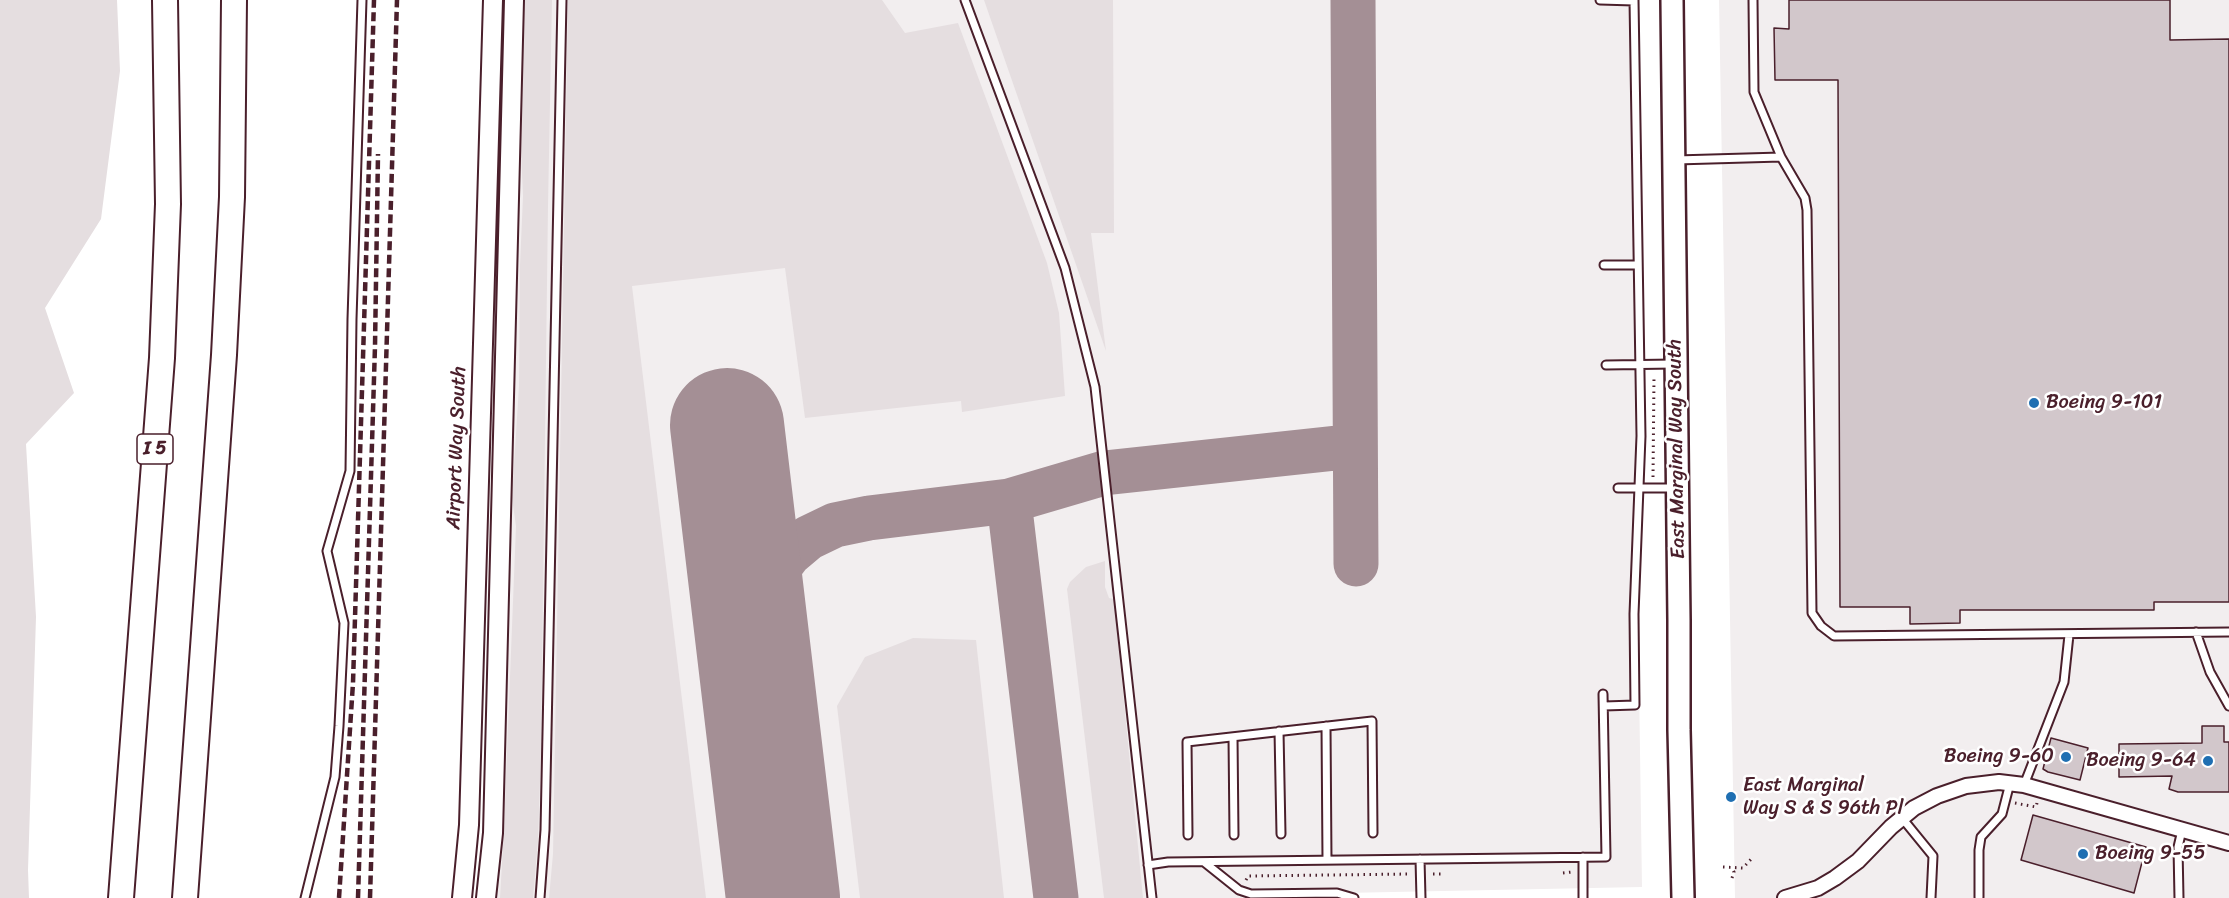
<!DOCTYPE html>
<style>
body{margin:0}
canvas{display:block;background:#fff}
</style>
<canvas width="2229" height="898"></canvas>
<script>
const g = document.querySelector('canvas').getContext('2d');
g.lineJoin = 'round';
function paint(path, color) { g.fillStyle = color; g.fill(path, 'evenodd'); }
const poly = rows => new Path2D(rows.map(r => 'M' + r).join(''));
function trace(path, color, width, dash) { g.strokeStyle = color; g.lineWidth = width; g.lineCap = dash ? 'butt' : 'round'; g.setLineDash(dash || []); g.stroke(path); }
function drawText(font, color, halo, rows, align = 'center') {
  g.font = font + ' Sriracha,sans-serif'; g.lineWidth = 5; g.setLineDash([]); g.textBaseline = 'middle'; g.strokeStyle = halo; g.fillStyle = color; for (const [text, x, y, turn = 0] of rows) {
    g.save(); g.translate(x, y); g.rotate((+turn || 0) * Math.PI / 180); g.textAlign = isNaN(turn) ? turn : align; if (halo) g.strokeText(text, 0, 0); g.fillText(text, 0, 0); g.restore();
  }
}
const built = poly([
 [527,0,1629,0,1642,887,1343,893,1339,898,495,898,517,206],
 [1719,0,2229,0,2229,898,1735,898]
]);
const green = poly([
 [0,0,117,0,120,71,101,219,45,308,74,393,26,444,36,617,28,870,29,898,0,898],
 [524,0,552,0,548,206,541,749,538,841,533,898,500,898,504,828,516,526,512,498,519,386,520,265,523,196,521,151],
 [568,0,882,0,905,33,958,23,1047,263,1059,313,1065,396,962,412,961,401,805,418,785,268,632,286,706,898,549,898,553,854],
 [984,0,1113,0,1114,233,1091,233,1106,351],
 [1105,561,1105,587,1109,598,1114,599,1143,898,1104,898,1067,589,1070,582,1086,567],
 [913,638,976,640,1004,898,860,898,837,706,865,657]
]);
const taxiway = poly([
 [1353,0,1356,564],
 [1009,501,1056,898],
 [754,651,761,596,771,578,789,554,808,538,835,525,869,518,1009,501,1104,473,1355,446]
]);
const runway = poly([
 [727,425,783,898]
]);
const building = poly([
 [1789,0,2170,0,2170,40,2229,39,2229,602,2154,602,2154,610,1960,610,1960,623,1910,624,1910,607,1840,607,1838,80,1775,80,1774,28,1789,29,1789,0],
 [2202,726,2224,726,2224,742,2229,742,2229,792,2178,792,2169,789,2172,776,2119,777,2119,744,2202,743,2202,726],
 [2051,738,2088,748,2080,780,2048,772,2043,769,2051,738],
 [2033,815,2146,847,2134,893,2021,860,2033,815]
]);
const path = poly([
 [1653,477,1654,376],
 [2015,803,2036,807,2037,803],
 [1723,867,1743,868,1753,857],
 [1563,873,1572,872],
 [1433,874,1443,874],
 [1732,878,1734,872,1732,868],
 [1246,880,1248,876,1411,874]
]);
const lane = poly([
 [965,0,1065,268,1095,387,1152,898],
 [1600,0,1634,1],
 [1753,0,1754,92,1781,157,1805,198,1807,210,1812,613,1821,626,1834,636,2229,632],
 [1676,160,1781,157],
 [1604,265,1638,265],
 [1606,365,1674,364],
 [1618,488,1676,488],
 [2196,632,2210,672,2229,706],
 [1604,706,1635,705,1634,614,1641,436,1634,0],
 [1326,726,1327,860],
 [1279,731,1281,834],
 [1233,737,1234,835],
 [2024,785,2064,682,2069,635],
 [1902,818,1933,856,1931,898],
 [1188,835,1187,742,1372,721,1373,833],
 [1583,857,1583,898],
 [1420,859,1421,898],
 [1204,862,1239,890,1251,894,1337,893,1354,898],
 [1148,865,1168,862,1606,857,1603,694],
 [1979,897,1979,850,1981,837,2002,814,2010,783],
 [305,898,335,777,339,726,344,623,327,551,350,471,352,319,362,0],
 [540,898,545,830,562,0],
 [2179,898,2178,847,2182,830]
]);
const street = poly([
 [1785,898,1818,888,1835,878,1858,861,1891,827,1914,808,1937,796,1966,786,1999,782,2024,785,2229,843]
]);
const secondary = poly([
 [462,898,469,825,493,0],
 [486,898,493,833,514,0]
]);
const primary = poly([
 [1672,0,1679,620,1679,730,1683,898]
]);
const highway = poly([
 [121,898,162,358,168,204,165,0],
 [185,898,224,355,232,197,234,0]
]);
const rail = poly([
 [339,898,353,683,374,0],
 [358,898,375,346,378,154],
 [370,898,397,0]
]);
const markers = [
 [2034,403,6,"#1f6fb2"],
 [2066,757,6,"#1f6fb2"],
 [2208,761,6,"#1f6fb2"],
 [1731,797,6,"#1f6fb2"],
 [2083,854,6,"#1f6fb2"]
];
const shields = [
 [155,449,36]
];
const shieldNames = [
 ["I 5",155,449]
];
const poiNames = [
 ["Boeing 9-101",2046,403],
 ["Boeing 9-60",2054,757,"right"],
 ["Boeing 9-64",2196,761,"right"],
 ["East Marginal",1743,786],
 ["Way S & S 96th Pl",1743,809],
 ["Boeing 9-55",2095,854]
];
const streetNames = [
 ["Airport Way South",457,448,-88],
 ["East Marginal Way South",1677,449,-91]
];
paint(built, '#f2eeef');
paint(green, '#e5dee0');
trace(taxiway, '#a48f95', 45);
trace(runway, '#a48f95', 114);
paint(building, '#d2c7cb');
trace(building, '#4a1f2b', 1.5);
trace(lane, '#4a1f2b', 11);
trace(street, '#4a1f2b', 18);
trace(secondary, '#4a1f2b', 22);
trace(primary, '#4a1f2b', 26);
trace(highway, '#4a1f2b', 28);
trace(path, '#4a1f2b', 3, [1.5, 4.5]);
trace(lane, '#fff', 7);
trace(street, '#fff', 14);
trace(secondary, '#fff', 18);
trace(primary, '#fff', 21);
trace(highway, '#fff', 24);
trace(rail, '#4a1f2b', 4.5, [9, 4.5]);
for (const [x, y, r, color] of markers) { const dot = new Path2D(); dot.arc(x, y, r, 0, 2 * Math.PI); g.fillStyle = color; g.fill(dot); trace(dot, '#fff', 2); }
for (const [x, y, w] of shields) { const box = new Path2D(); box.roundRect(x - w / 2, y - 15, w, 30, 4.5); g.fillStyle = '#fff'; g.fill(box); trace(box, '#4a1f2b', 1.5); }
drawText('bold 18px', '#4a1f2b', null, shieldNames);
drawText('20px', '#4a1f2b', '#fff', poiNames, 'left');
drawText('20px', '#4a1f2b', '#fff', streetNames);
</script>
